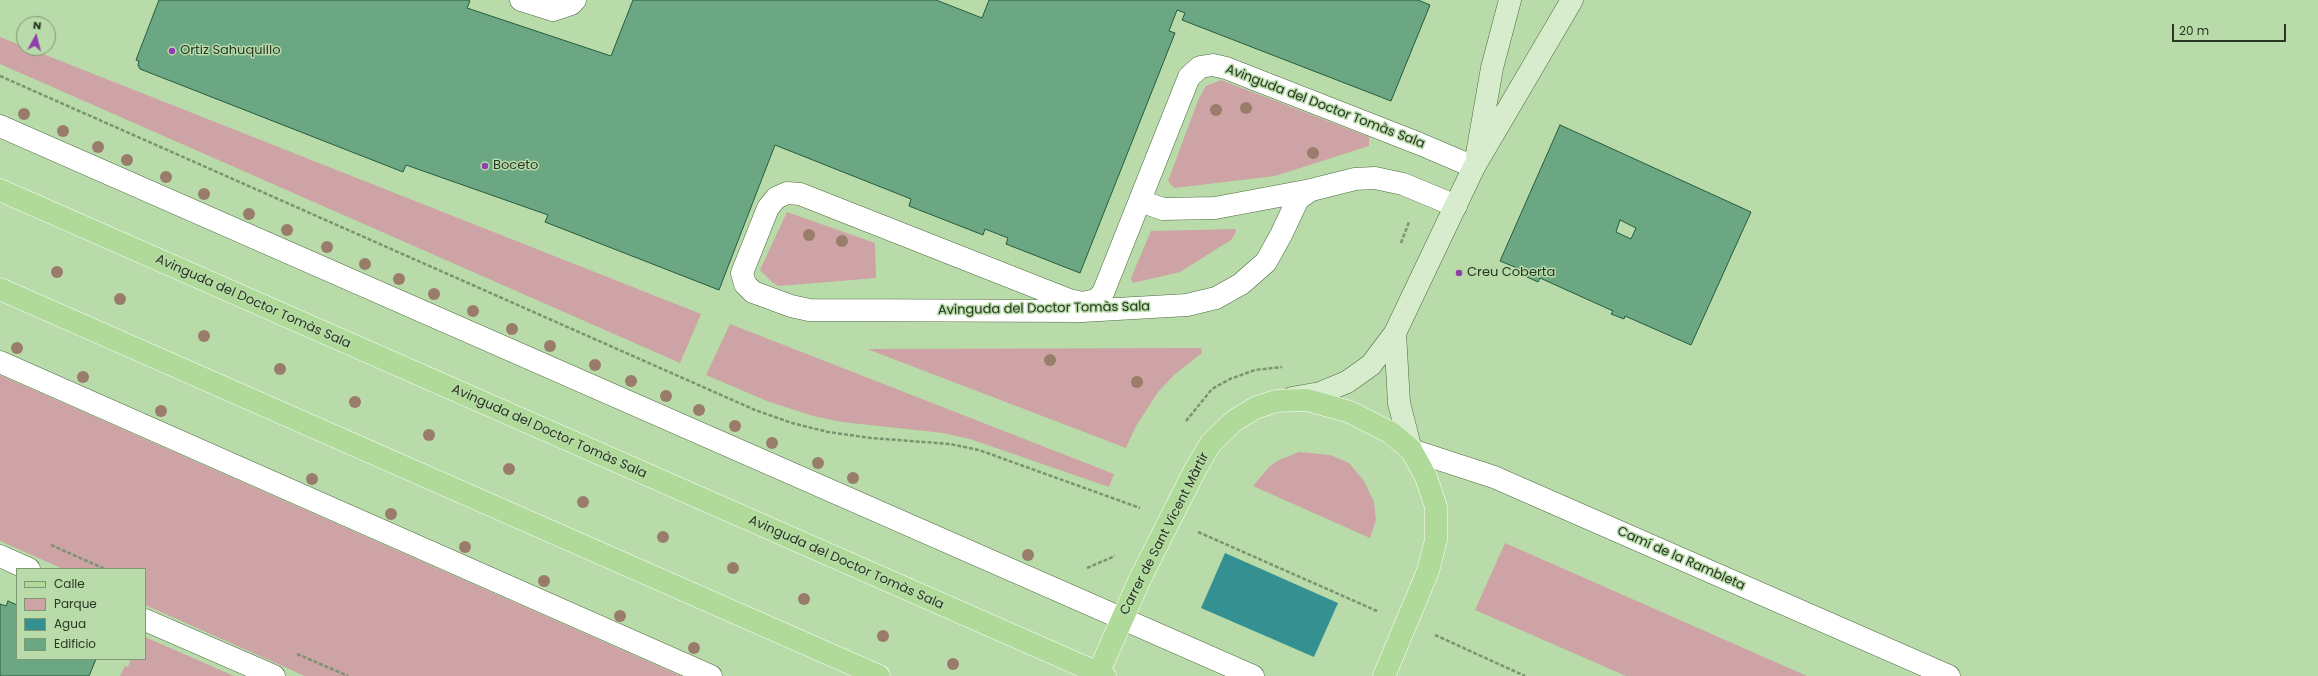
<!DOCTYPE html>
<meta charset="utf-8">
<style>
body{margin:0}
#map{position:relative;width:2318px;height:676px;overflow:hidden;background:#b8dba9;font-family:Poppins,sans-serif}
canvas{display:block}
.legend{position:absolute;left:16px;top:568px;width:130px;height:92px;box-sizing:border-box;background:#b8dba9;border:1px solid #7e9973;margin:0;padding:5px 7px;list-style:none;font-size:12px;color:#283622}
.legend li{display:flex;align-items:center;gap:8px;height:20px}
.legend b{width:20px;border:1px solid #7e9973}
.north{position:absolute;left:16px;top:16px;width:40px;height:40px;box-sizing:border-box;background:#b8dba9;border:1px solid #7e9973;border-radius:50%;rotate:7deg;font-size:11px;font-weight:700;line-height:16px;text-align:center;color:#283622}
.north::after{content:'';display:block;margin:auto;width:14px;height:18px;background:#903eac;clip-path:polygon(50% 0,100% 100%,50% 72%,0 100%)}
.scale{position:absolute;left:2172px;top:24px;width:114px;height:18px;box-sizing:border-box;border:2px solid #283622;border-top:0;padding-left:5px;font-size:12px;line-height:14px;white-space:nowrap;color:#283622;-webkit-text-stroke:3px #b8dba9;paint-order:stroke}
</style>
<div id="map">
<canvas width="2318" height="676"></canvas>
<ul class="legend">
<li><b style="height:5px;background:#afda9a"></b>Calle</li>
<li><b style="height:11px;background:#cea3a5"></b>Parque</li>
<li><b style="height:11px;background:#359091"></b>Agua</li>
<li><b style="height:11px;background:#6aa782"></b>Edificio</li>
</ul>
<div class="north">N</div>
<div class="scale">20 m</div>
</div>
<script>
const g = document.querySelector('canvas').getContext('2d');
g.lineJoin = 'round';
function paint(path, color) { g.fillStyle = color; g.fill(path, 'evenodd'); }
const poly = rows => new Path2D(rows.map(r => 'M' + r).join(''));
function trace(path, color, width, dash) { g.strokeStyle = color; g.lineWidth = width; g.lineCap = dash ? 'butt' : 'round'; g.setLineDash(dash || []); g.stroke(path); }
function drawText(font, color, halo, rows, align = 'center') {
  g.font = font + ' Poppins,sans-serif'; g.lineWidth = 3; g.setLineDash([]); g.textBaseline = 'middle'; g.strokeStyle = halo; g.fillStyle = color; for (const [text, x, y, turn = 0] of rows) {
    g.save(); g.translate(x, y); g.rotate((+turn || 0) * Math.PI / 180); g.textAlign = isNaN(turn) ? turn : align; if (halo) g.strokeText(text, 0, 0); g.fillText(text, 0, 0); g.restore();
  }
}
const green = poly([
 [0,37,701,314,680,363,0,64],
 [1221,80,1369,137,1369,146,1275,176,1174,188,1168,181,1199,98,1206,86],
 [787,212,875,243,876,278,779,286,773,283,760,270],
 [1235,229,1236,232,1231,240,1180,272,1133,283,1131,278,1151,231],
 [730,324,1114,474,1109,487,970,439,943,433,842,422,813,416,767,401,706,375],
 [1201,348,1202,353,1175,374,1158,392,1136,426,1126,448,867,349],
 [0,375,681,676,305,676,145,605,145,569,63,569,0,541],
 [1299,452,1330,455,1349,463,1364,481,1374,502,1376,520,1370,538,1253,486,1269,467,1279,460],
 [1505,543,1807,676,1626,676,1475,610],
 [145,637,234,676,120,676,125,666,128,667,131,659,145,659]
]);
const water = poly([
 [1225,553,1338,603,1314,657,1201,608]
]);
const building = poly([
 [159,0,468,0,470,1,467,8,611,56,633,0,936,0,982,18,989,0,1418,0,1430,5,1391,101,1182,20,1185,13,1177,10,1169,31,1175,33,1080,273,1006,244,1008,238,985,229,983,235,909,206,911,199,775,145,719,290,545,222,548,215,406,165,403,172,140,69,138,65,139,61,136,60,159,0],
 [1560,125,1751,212,1691,345,1625,316,1624,319,1611,314,1613,311,1540,278,1538,282,1525,276,1527,272,1500,261,1560,125],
 [1620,220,1636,228,1631,239,1616,232,1620,220],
 [8,601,17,605,17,659,96,659,89,676,0,676,0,604,6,606,8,601]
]);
const path = poly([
 [0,76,755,410,792,423,828,432,871,438,950,444,979,450,1140,508],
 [1401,243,1409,222],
 [1186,421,1212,389,1230,379,1255,370,1282,367],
 [1198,532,1377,611],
 [51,545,105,569],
 [1087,568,1115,556],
 [1435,635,1525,676],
 [297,654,348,676]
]);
const lane = poly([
 [0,126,1253,676],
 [0,362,711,676]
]);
const street = poly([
 [521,0,553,10,571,4,575,0],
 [1140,201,1163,209,1215,208,1311,190],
 [1456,206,1403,184,1375,178,1355,179,1311,190,1298,199,1281,235,1266,262,1241,284,1216,298,1187,305,1082,311,809,310,791,306,753,292,745,284,742,273,768,208,776,198,787,193,800,194,1069,300,1083,303,1096,300,1103,293,1189,77,1200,67,1213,65,1226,68,1420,144,1474,167],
 [1411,450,1494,477,1949,676],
 [0,556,29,569],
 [145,620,274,676]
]);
const secondary = poly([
 [1477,154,1492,68,1510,0],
 [1395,333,1399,403,1411,450],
 [1292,398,1320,393,1347,382,1371,365,1395,333,1474,167,1572,0]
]);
const primary = poly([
 [0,190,1105,676],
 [0,289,879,676],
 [1097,676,1140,579,1195,470,1211,443,1234,421,1255,408,1276,401,1307,400,1350,412,1391,433,1411,450,1426,477,1436,507,1436,540,1428,571,1384,676]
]);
const trees = [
 [1246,108],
 [1216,110],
 [24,114],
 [63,131],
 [98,147],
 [1313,153],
 [127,160],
 [166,177],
 [204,194],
 [249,214],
 [287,230],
 [809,235],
 [842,241],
 [327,247],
 [365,264],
 [57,272],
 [399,279],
 [434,294],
 [120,299],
 [473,311],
 [512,329],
 [204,336],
 [550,346],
 [17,348],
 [1050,360],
 [595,365],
 [280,369],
 [83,377],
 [631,381],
 [1137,382],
 [666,396],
 [355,402],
 [699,410],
 [161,411],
 [735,426],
 [429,435],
 [772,443],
 [818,463],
 [509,469],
 [853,478],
 [312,479],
 [583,502],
 [391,514],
 [663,537],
 [465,547],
 [1028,555],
 [733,568],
 [544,581],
 [804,599],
 [620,616],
 [883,636],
 [694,648],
 [953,664]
];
const markers = [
 [172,51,4,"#903eac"],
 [485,166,4,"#903eac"],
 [1459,273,4,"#903eac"]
];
const poiNames = [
 ["Ortiz Sahuquillo",180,51],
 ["Boceto",493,166],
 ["Creu Coberta",1467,273]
];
const streetNames = [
 ["Avinguda del Doctor Tomàs Sala",1325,107,21],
 ["Avinguda del Doctor Tomàs Sala",253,302,24],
 ["Avinguda del Doctor Tomàs Sala",1044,309,-1],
 ["Avinguda del Doctor Tomàs Sala",549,432,24],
 ["Carrer de Sant Vicent Màrtir",1165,534,-63],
 ["Camí de la Rambleta",1681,559,24],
 ["Avinguda del Doctor Tomàs Sala",846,563,24]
];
paint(green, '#cea3a5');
paint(water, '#359091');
paint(building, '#6aa782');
trace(building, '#265c3d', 1);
trace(lane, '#4c6a3e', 23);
trace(street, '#4c6a3e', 23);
trace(secondary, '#4c6a3e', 23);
trace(primary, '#fff', 23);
trace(path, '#7a946f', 2.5, [4, 2]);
trace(lane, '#fff', 22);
trace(street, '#fff', 22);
trace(secondary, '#d7eccd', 22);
trace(primary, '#afda9a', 22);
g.fillStyle = '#9a7c6b';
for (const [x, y] of trees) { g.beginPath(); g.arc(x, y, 6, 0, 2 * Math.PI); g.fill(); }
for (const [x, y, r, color] of markers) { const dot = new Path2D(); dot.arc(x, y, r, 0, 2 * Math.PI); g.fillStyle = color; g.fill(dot); trace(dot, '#b8dba9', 1.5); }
drawText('13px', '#283622', '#b8dba9', poiNames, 'left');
drawText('13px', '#283622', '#b8dba9', streetNames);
</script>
